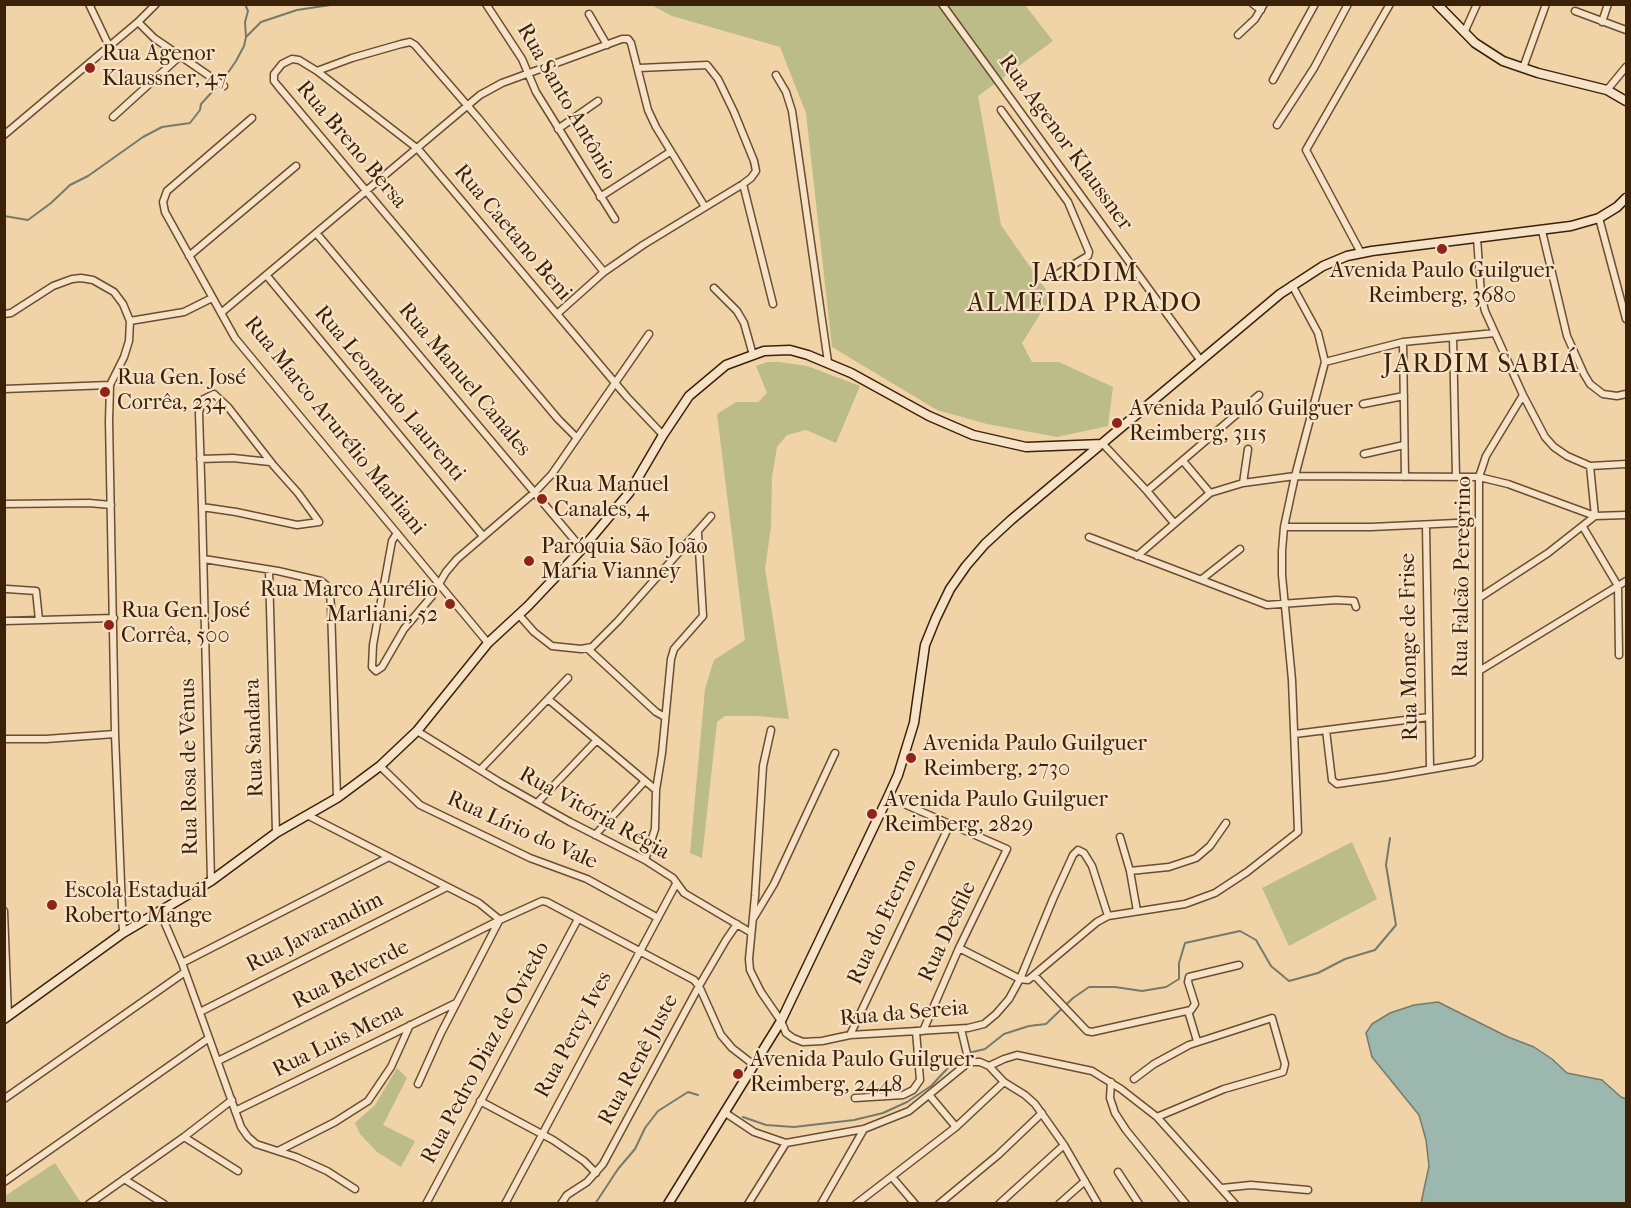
<!DOCTYPE html>
<meta charset="utf-8">
<style>
body{margin:0}
#map{position:relative;width:1631px;height:1208px;overflow:hidden;background:#f1d3a8;font-family:"IM FELL French Canon",serif}
canvas{display:block}
.frame{position:absolute;inset:0;border:6px solid #3c2109;pointer-events:none}
</style>
<div id="map">
<canvas width="1631" height="1208"></canvas>
<div class="frame"></div>
</div>
<script>
const g = document.querySelector('canvas').getContext('2d');
g.lineJoin = 'round';
function paint(path, color) { g.fillStyle = color; g.fill(path, 'evenodd'); }
const poly = rows => new Path2D(rows.map(r => 'M' + r).join(''));
function trace(path, color, width, dash) { g.strokeStyle = color; g.lineWidth = width; g.lineCap = dash ? 'butt' : 'round'; g.setLineDash(dash || []); g.stroke(path); }
function drawText(font, color, halo, rows, align = 'center') {
  g.font = font + ' "IM FELL French Canon",serif'; g.lineWidth = 4.5; g.setLineDash([]); g.textBaseline = 'middle'; g.strokeStyle = halo; g.fillStyle = color; for (const [text, x, y, turn = 0] of rows) {
    g.save(); g.translate(x, y); g.rotate((+turn || 0) * Math.PI / 180); g.textAlign = isNaN(turn) ? turn : align; if (halo) g.strokeText(text, 0, 0); g.fillText(text, 0, 0); g.restore();
  }
}
const green = poly([
 [651,5,1025,5,1053,41,978,96,1001,225,1051,297,1022,343,1032,362,1059,362,1113,387,1108,426,1057,437,987,424,937,410,832,347,806,113,780,47,672,16],
 [767,362,779,362,807,366,860,386,836,443,806,430,787,435,777,447,772,477,771,527,765,569,789,719,756,716,725,716,717,722,702,858,690,853,705,689,714,660,745,640,717,414,736,402,758,402,767,393,756,366],
 [1352,842,1377,899,1289,946,1262,888],
 [397,1068,407,1078,383,1125,415,1141,401,1167,377,1152,360,1134,355,1123,375,1105],
 [55,1163,81,1203,5,1203,5,1196]
]);
const water = poly([
 [1438,1002,1508,1037,1534,1047,1552,1059,1567,1073,1602,1080,1621,1097,1626,1099,1626,1203,1421,1203,1429,1166,1426,1140,1419,1115,1372,1057,1366,1033,1372,1024,1390,1013,1414,1005,1438,1002]
]);
const stream = poly([
 [245,4,248,11,245,22,246,37],
 [4,216,28,220,51,203,70,185,88,176,143,137,162,127,190,123,200,110,201,104,223,80,236,61,244,46,246,37,261,22,297,10,337,4],
 [743,1117,766,1125,794,1127,854,1120,883,1113,907,1102,931,1086,960,1055,985,1049,1004,1034,1029,1026,1046,1024,1073,998,1089,987,1115,987,1142,991,1166,987,1179,979,1179,963,1185,943,1240,931,1256,940,1271,966,1289,981,1318,973,1345,959,1375,950,1396,925,1386,865,1390,838],
 [595,1204,618,1169,635,1149,645,1128,658,1111,688,1092,698,1095]
]);
const street = poly([
 [89,4,109,46],
 [486,4,522,59,536,92,615,219],
 [942,4,1201,361],
 [1253,4,1261,10],
 [1575,11,1626,30],
 [589,14,607,45],
 [138,22,154,38,224,86],
 [1602,22,1608,4],
 [1464,33,1477,4],
 [1238,35,1255,19,1264,4],
 [1523,68,1546,4],
 [317,71,352,58,401,44,410,42,415,45,479,119,604,272,557,314],
 [776,75,786,92,792,111,828,362],
 [1273,80,1315,4],
 [1607,90,1626,67],
 [1001,110,1068,202,1089,252,1088,256,1054,276],
 [113,117,180,56],
 [252,118,167,191,163,202,165,212,235,338,488,643],
 [1277,125,1314,68,1348,4],
 [558,129,598,101],
 [4,135,138,22,156,4],
 [743,184,773,304],
 [600,197,670,152],
 [1599,218,1626,319],
 [1542,231,1567,336,1584,374,1590,384,1603,394,1617,396,1626,394],
 [317,234,582,549],
 [1477,238,1481,294,1485,311,1523,395,1545,437,1554,447,1567,456,1590,466,1626,464],
 [1361,253,1306,150,1390,4],
 [189,256,296,166],
 [604,272,643,245,743,184,751,178,756,171,754,161,734,112,718,79,707,65,639,68],
 [267,276,483,536],
 [714,288,737,311,744,323,753,355],
 [221,313,480,95,502,83,622,39,628,39,631,43,648,110,656,127,705,207],
 [4,314,11,313,53,286,72,279,81,278,93,280,114,292,123,304,130,321,129,341,124,357,110,385,109,421,115,734,123,933],
 [130,321,184,312,212,298],
 [1453,337,1456,477],
 [1403,342,1405,477],
 [1325,362,1403,342,1495,333],
 [4,389,110,385],
 [1363,404,1404,396],
 [576,437,558,419,278,86,274,81,274,74,282,64,292,59,299,60,317,71,418,149,627,397,663,435],
 [1103,444,1147,491,1174,523],
 [1364,454,1404,445],
 [200,459,233,458,270,462],
 [1183,461,1210,493],
 [1243,483,1248,449],
 [1147,491,1259,395],
 [4,504,89,503,111,505],
 [202,507,199,413,202,400,214,394,228,407,274,466,298,493,319,522,297,525,236,512,202,507,211,881],
 [1426,525,1430,768],
 [1284,527,1371,527,1478,522],
 [1583,527,1618,586,1619,655],
 [397,533,392,541,373,645,372,667,376,671,382,667,404,629,432,596,446,572,457,559,535,492,552,474,649,334],
 [1089,537,1267,605,1336,600,1354,601,1356,607],
 [1137,556,1210,493,1243,483,1295,476,1479,477,1508,484,1595,516,1626,515],
 [204,559,278,571,321,581,326,585,330,593,331,607,337,798],
 [269,570,276,833],
 [1202,579,1240,549],
 [7,589,36,591,39,620],
 [1479,598,1548,553,1595,516,1590,466],
 [519,615,534,632,552,646,581,649,592,647,618,621,711,516],
 [4,621,114,618],
 [587,648,656,712,665,717],
 [1479,671,1626,581],
 [548,699,656,790],
 [771,730,763,766,755,896,749,959,750,970,761,992,781,1021,786,1033,793,1038,803,1042,822,1041,850,1035,968,1028,984,1024,996,1014,1009,999,1020,979,1053,899,1073,855,1078,850,1084,853,1092,866,1108,916],
 [1326,730,1332,780,1337,784,1386,777,1473,762,1479,758,1479,477,1486,456,1523,395],
 [417,731,501,783,570,822,645,860,673,878,684,893,750,932],
 [1295,734,1429,717],
 [4,739,46,739,115,734],
 [380,766,420,805,530,858,587,879,658,918],
 [480,770,568,678],
 [888,797,1007,849,959,948,923,1031],
 [537,803,596,741],
 [307,815,479,903,500,920],
 [595,835,644,782],
 [1120,837,1130,871,1137,911],
 [645,860,655,829,656,790,662,753,671,659,674,649,703,616,698,533],
 [1130,871,1169,867,1196,858,1210,846,1226,823],
 [4,911,8,1016],
 [160,912,182,963,241,1127,248,1137,256,1144,296,1157,327,1171,355,1189],
 [753,919,774,884,835,753],
 [959,948,1020,979,1028,980,1097,922,1108,916,1185,904,1215,893,1247,872,1298,832,1292,680,1282,575,1282,551,1284,527,1295,476,1325,362,1318,333,1292,285],
 [182,963,389,857],
 [1034,975,1087,1031,1092,1032,1191,1010,1195,1004,1188,982,1189,977,1239,965],
 [1188,1011,1197,1041],
 [200,1012,447,887],
 [961,1029,969,1062],
 [850,1035,950,824],
 [218,1061,500,920,542,901,547,902,694,980,699,986,721,1035,732,1048,754,1065],
 [969,1062,980,1062,989,1066,1004,1082,1025,1095,1035,1104,1064,1145,1098,1204],
 [989,1066,1004,1059,1017,1055,1092,1071,1121,1089,1157,1117,1235,1204],
 [1134,1079,1154,1064,1189,1045,1272,1018,1285,1064,1283,1072,1224,1089,1157,1117],
 [1111,1082,1110,1098,1115,1113,1126,1130,1186,1204],
 [418,1084,441,1033,499,921],
 [930,1096,956,1127],
 [855,1098,903,1095,913,1090,920,1080,916,1031],
 [4,1099,185,972],
 [480,1101,553,1140,584,1161,596,1173],
 [235,1111,456,1003],
 [724,1112,754,1132,786,1143,864,1129,909,1111,969,1062],
 [184,1137,238,1171],
 [278,1151,335,1122,368,1101,391,1067,410,1025],
 [1118,1172,1139,1204],
 [892,1177,915,1204],
 [124,1179,164,1204],
 [4,1182,209,1038],
 [1222,1188,1251,1185,1308,1190],
 [89,1204,184,1137,232,1100],
 [426,1204,578,919],
 [505,1204,676,884],
 [561,1204,567,1195,587,1182,603,1164,699,986,726,940,737,924],
 [748,1204,786,1143],
 [821,1204,864,1129],
 [856,1204,956,1127,1004,1082],
 [939,1204,998,1155,1042,1113],
 [999,1204,1064,1145],
 [1059,1204,1085,1181]
]);
const secondary = poly([
 [1437,4,1475,43,1503,61,1538,73,1607,90,1626,101],
 [4,1019,123,933,211,881,276,833,337,798,380,766,417,731,488,643,528,606,582,549,629,493,663,435,689,396,726,365,764,351,790,350,808,355,851,373,929,416,973,435,1026,447,1103,444],
 [668,1204,781,1021,888,797,898,775,914,723,925,645,936,618,950,589,966,566,985,544,1011,520,1280,294,1323,266,1347,256,1372,251,1571,226,1599,218,1617,207,1626,198]
]);
const markers = [
 [90,68,6,"#8f2418"],
 [1442,249,6,"#8f2418"],
 [105,392,6,"#8f2418"],
 [1117,423,6,"#8f2418"],
 [542,499,6,"#8f2418"],
 [529,561,6,"#8f2418"],
 [450,604,6,"#8f2418"],
 [109,625,6,"#8f2418"],
 [911,758,6,"#8f2418"],
 [872,814,6,"#8f2418"],
 [52,905,6,"#8f2418"],
 [738,1074,6,"#8f2418"]
];
const poiNames = [
 ["Rua Agenor",102,55],
 ["Klaussner, 47",102,80],
 ["Avenida Paulo Guilguer",1442,272,"center"],
 ["Reimberg, 3680",1442,297,"center"],
 ["Rua Gen. José",117,379],
 ["Corrêa, 234",117,404],
 ["Avenida Paulo Guilguer",1129,410],
 ["Reimberg, 3115",1129,435],
 ["Rua Manuel",554,486],
 ["Canales, 4",554,511],
 ["Paróquia São João",541,548],
 ["Maria Vianney",541,573],
 ["Rua Marco Aurélio",438,591,"right"],
 ["Marliani, 52",438,616,"right"],
 ["Rua Gen. José",121,612],
 ["Corrêa, 500",121,637],
 ["Avenida Paulo Guilguer",923,745],
 ["Reimberg, 2730",923,770],
 ["Avenida Paulo Guilguer",884,801],
 ["Reimberg, 2829",884,826],
 ["Escola Estadual",64,892],
 ["Roberto Mange",64,917],
 ["Avenida Paulo Guilguer",750,1061],
 ["Reimberg, 2448",750,1086]
];
const streetNames = [
 ["Rua Santo Antônio",566,102,60],
 ["Rua Agenor Klaussner",1065,143,54],
 ["Rua Breno Bersa",351,145,50],
 ["Rua Caetano Beni",512,233,50],
 ["Rua Manuel Canales",464,380,50],
 ["Rua Leonardo Laurenti",389,394,50],
 ["Rua Marco Arurélio Marliani",334,426,51],
 ["Rua Falcão Peregrino",1463,577,-89],
 ["Rua Monge de Frise",1410,647,-91],
 ["Rua Sandara",255,738,-92],
 ["Rua Rosa de Vênus",190,767,-91],
 ["Rua Vitória Régia",594,814,29],
 ["Rua Lírio do Vale",522,831,24],
 ["Rua do Eterno",883,922,-65],
 ["Rua Desfile",948,932,-65],
 ["Rua Javarandim",315,933,-27],
 ["Rua Belverde",351,975,-27],
 ["Rua da Sereia",904,1014,-5],
 ["Rua Percy Ives",574,1035,-62],
 ["Rua Luis Mena",338,1041,-26],
 ["Rua Pedro Diaz de Oviedo",486,1053,-62],
 ["Rua Renê Juste",639,1060,-62]
];
const quarterNames = [
 ["JARDIM",1085,275],
 ["ALMEIDA PRADO",1085,305],
 ["JARDIM SABIÁ",1481,366]
];
paint(green, '#bbbc87');
paint(water, '#9bb7ae');
trace(water, '#757b6c', 1.5);
trace(stream, '#757b6c', 2);
trace(street, '#694e31', 9);
trace(secondary, '#3c2109', 11);
trace(street, '#f6e2c6', 6);
trace(secondary, '#f6e2c6', 8);
for (const [x, y, r, color] of markers) { const dot = new Path2D(); dot.arc(x, y, r, 0, 2 * Math.PI); g.fillStyle = color; g.fill(dot); trace(dot, '#f6e2c6', 2); }
drawText('22px', '#3c2109', '#f6e2c6', poiNames, 'left');
drawText('22px', '#3c2109', '#f6e2c6', streetNames);
g.letterSpacing = '1.5px';
drawText('26px', '#3c2109', '#f6e2c6', quarterNames);
g.letterSpacing = '0px';
</script>
